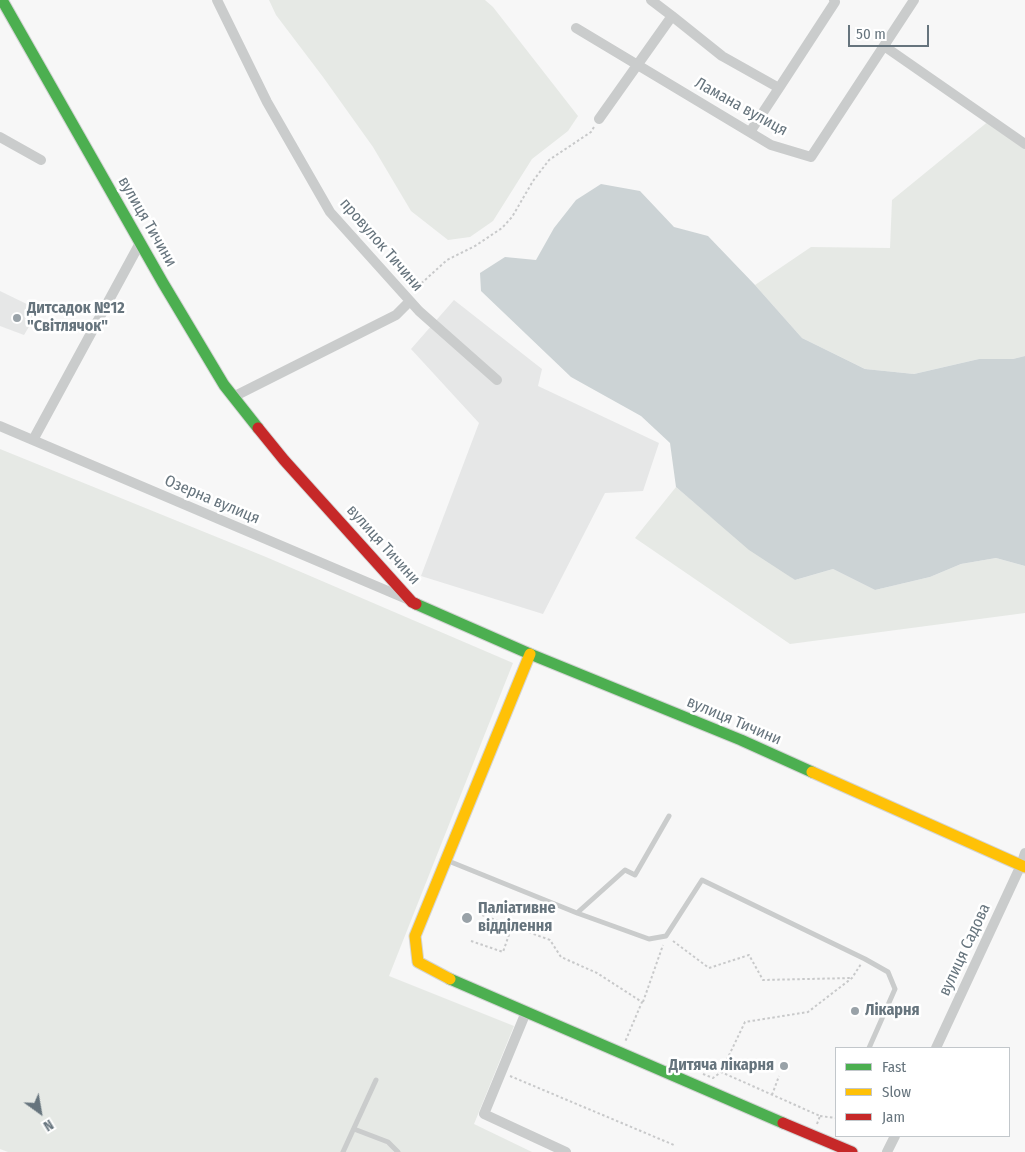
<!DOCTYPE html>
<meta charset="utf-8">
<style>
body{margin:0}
#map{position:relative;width:1025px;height:1152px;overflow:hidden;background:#f7f7f7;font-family:"Fira Sans Condensed",sans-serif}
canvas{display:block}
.legend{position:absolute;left:835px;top:1047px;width:175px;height:90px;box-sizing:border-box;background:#fff;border:1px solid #c2c7cb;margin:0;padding:6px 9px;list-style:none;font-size:15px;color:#66747d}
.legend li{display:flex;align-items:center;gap:10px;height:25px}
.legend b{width:25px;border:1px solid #c2c7cb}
.north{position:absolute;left:15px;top:1087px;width:50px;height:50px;-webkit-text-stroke:4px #fff;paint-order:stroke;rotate:148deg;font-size:14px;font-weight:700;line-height:20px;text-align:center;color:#66747d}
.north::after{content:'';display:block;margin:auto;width:18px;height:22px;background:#66747d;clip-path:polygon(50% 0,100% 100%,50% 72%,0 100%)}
.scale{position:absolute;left:848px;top:25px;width:81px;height:22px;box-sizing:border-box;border:2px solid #66747d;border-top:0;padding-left:6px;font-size:15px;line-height:18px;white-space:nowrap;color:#66747d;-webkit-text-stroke:4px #fff;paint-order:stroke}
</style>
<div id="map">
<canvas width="1025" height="1152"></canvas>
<ul class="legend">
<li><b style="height:6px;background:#4caf50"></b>Fast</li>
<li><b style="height:6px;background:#ffc107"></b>Slow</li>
<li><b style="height:6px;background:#c62828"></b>Jam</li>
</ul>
<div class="north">N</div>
<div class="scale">50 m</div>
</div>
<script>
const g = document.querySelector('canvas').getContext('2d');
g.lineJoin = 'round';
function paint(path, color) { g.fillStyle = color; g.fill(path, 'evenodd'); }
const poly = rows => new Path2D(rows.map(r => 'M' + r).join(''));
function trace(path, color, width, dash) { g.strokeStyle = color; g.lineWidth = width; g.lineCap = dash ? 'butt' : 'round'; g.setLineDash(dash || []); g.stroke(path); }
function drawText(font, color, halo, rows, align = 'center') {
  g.font = font + ' "Fira Sans Condensed",sans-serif'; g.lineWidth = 5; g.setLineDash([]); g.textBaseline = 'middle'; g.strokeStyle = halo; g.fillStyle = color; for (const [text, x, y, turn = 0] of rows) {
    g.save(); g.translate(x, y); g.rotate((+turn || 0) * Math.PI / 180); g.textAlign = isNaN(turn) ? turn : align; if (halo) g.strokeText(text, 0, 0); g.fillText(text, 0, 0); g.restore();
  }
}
const built = poly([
 [0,291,39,310,24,335,0,326],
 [454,300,542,369,538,386,659,443,643,491,605,493,543,614,421,576,479,423,411,349]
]);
const green = poly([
 [269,0,485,0,493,7,578,116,568,131,532,159,493,221,470,237,448,240,411,211,373,147,323,77,276,15],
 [990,120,1025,144,1025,356,1013,359,979,359,914,374,865,369,802,338,755,285,811,247,890,248,892,200],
 [0,449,266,557,513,663,389,976,514,1026,474,1124,532,1152,8,1152,0,1149],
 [676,487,710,516,795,580,833,569,875,590,930,577,961,564,996,558,1025,566,1025,613,790,644,635,538]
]);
const water = poly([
 [601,184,640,191,674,227,708,236,755,285,802,338,865,369,914,374,979,359,1013,359,1025,356,1025,566,996,558,961,564,930,577,875,590,833,569,795,580,749,550,676,487,670,443,641,416,571,377,481,291,480,273,505,257,536,260,554,228,576,200]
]);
const path = poly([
 [414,290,447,260,475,246,502,228,512,217,533,181,549,160,591,132,594,127],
 [482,915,550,940,561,957,597,973,642,1002,625,1042],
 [471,941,503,952,512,926],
 [673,941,709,968,749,955,763,980,852,978],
 [643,1002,663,945],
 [703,1074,713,1078,721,1072],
 [510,1076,674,1145],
 [772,1095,779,1076],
 [820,1116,836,1118],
 [817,1124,820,1116,721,1072,745,1022,808,1012,852,978,861,964]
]);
const lane = poly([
 [446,860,577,913,625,870,635,875,669,816],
 [577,913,649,939,666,936,702,880,865,959,888,972,895,989,869,1048],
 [354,1129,388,1142,398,1152],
 [343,1152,376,1080]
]);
const street = poly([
 [217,0,267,102,330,212,419,311,497,380],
 [672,16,722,56,779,88,835,2,834,0],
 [576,28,771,145,811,157,914,0],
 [884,46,1025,144],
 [599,119,672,16,651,0],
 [750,132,779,88],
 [0,137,41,160],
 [233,397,396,315,410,301],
 [0,426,409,600],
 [33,440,140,243],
 [526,1012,484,1114,566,1152],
 [936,1048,1021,865,1025,853],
 [887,1152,895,1136]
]);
const fast = poly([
 [2,0,163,283,224,385,258,428],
 [416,604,530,654,741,740,812,772],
 [450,979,783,1123]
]);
const slow = poly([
 [812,772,1025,867],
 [450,979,418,962,415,936,530,654]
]);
const jam = poly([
 [258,428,284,460,412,602,416,604],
 [783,1123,852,1152]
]);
const markers = [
 [17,318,5,"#99a2a8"],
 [467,918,6,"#99a2a8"],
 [855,1011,5,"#99a2a8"],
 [784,1066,5,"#99a2a8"]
];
const streetNames = [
 ["Ламана вулиця",741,107,29],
 ["вулиця Тичини",147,222,60],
 ["провулок Тичини",381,245,49],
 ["Озерна вулиця",212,500,23],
 ["вулиця Тичини",383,545,48],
 ["вулиця Тичини",734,721,23],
 ["вулиця Садова",965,950,-65]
];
const poiNames = [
 ["Дитсадок №12",27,309],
 ["\"Світлячок\"",27,327],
 ["Паліативне",478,909],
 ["відділення",478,927],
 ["Лікарня",865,1011],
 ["Дитяча лікарня",774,1066,"right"]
];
paint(built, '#e6e7e7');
paint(green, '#e6e9e5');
paint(water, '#ccd3d5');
trace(fast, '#d3d4d4', 13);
trace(slow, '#d3d4d4', 13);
trace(jam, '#d3d4d4', 13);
trace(path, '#c8c9ca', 2, [2.5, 2.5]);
trace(lane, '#cacccc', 5);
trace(street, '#cacccc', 10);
trace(fast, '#4caf50', 11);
trace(slow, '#ffc107', 11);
trace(jam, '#c62828', 11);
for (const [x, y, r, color] of markers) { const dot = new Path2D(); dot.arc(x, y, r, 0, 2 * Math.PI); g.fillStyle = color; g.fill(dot); trace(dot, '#fff', 2); }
drawText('16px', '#66747d', '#fff', streetNames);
drawText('bold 16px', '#66747d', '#fff', poiNames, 'left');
</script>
